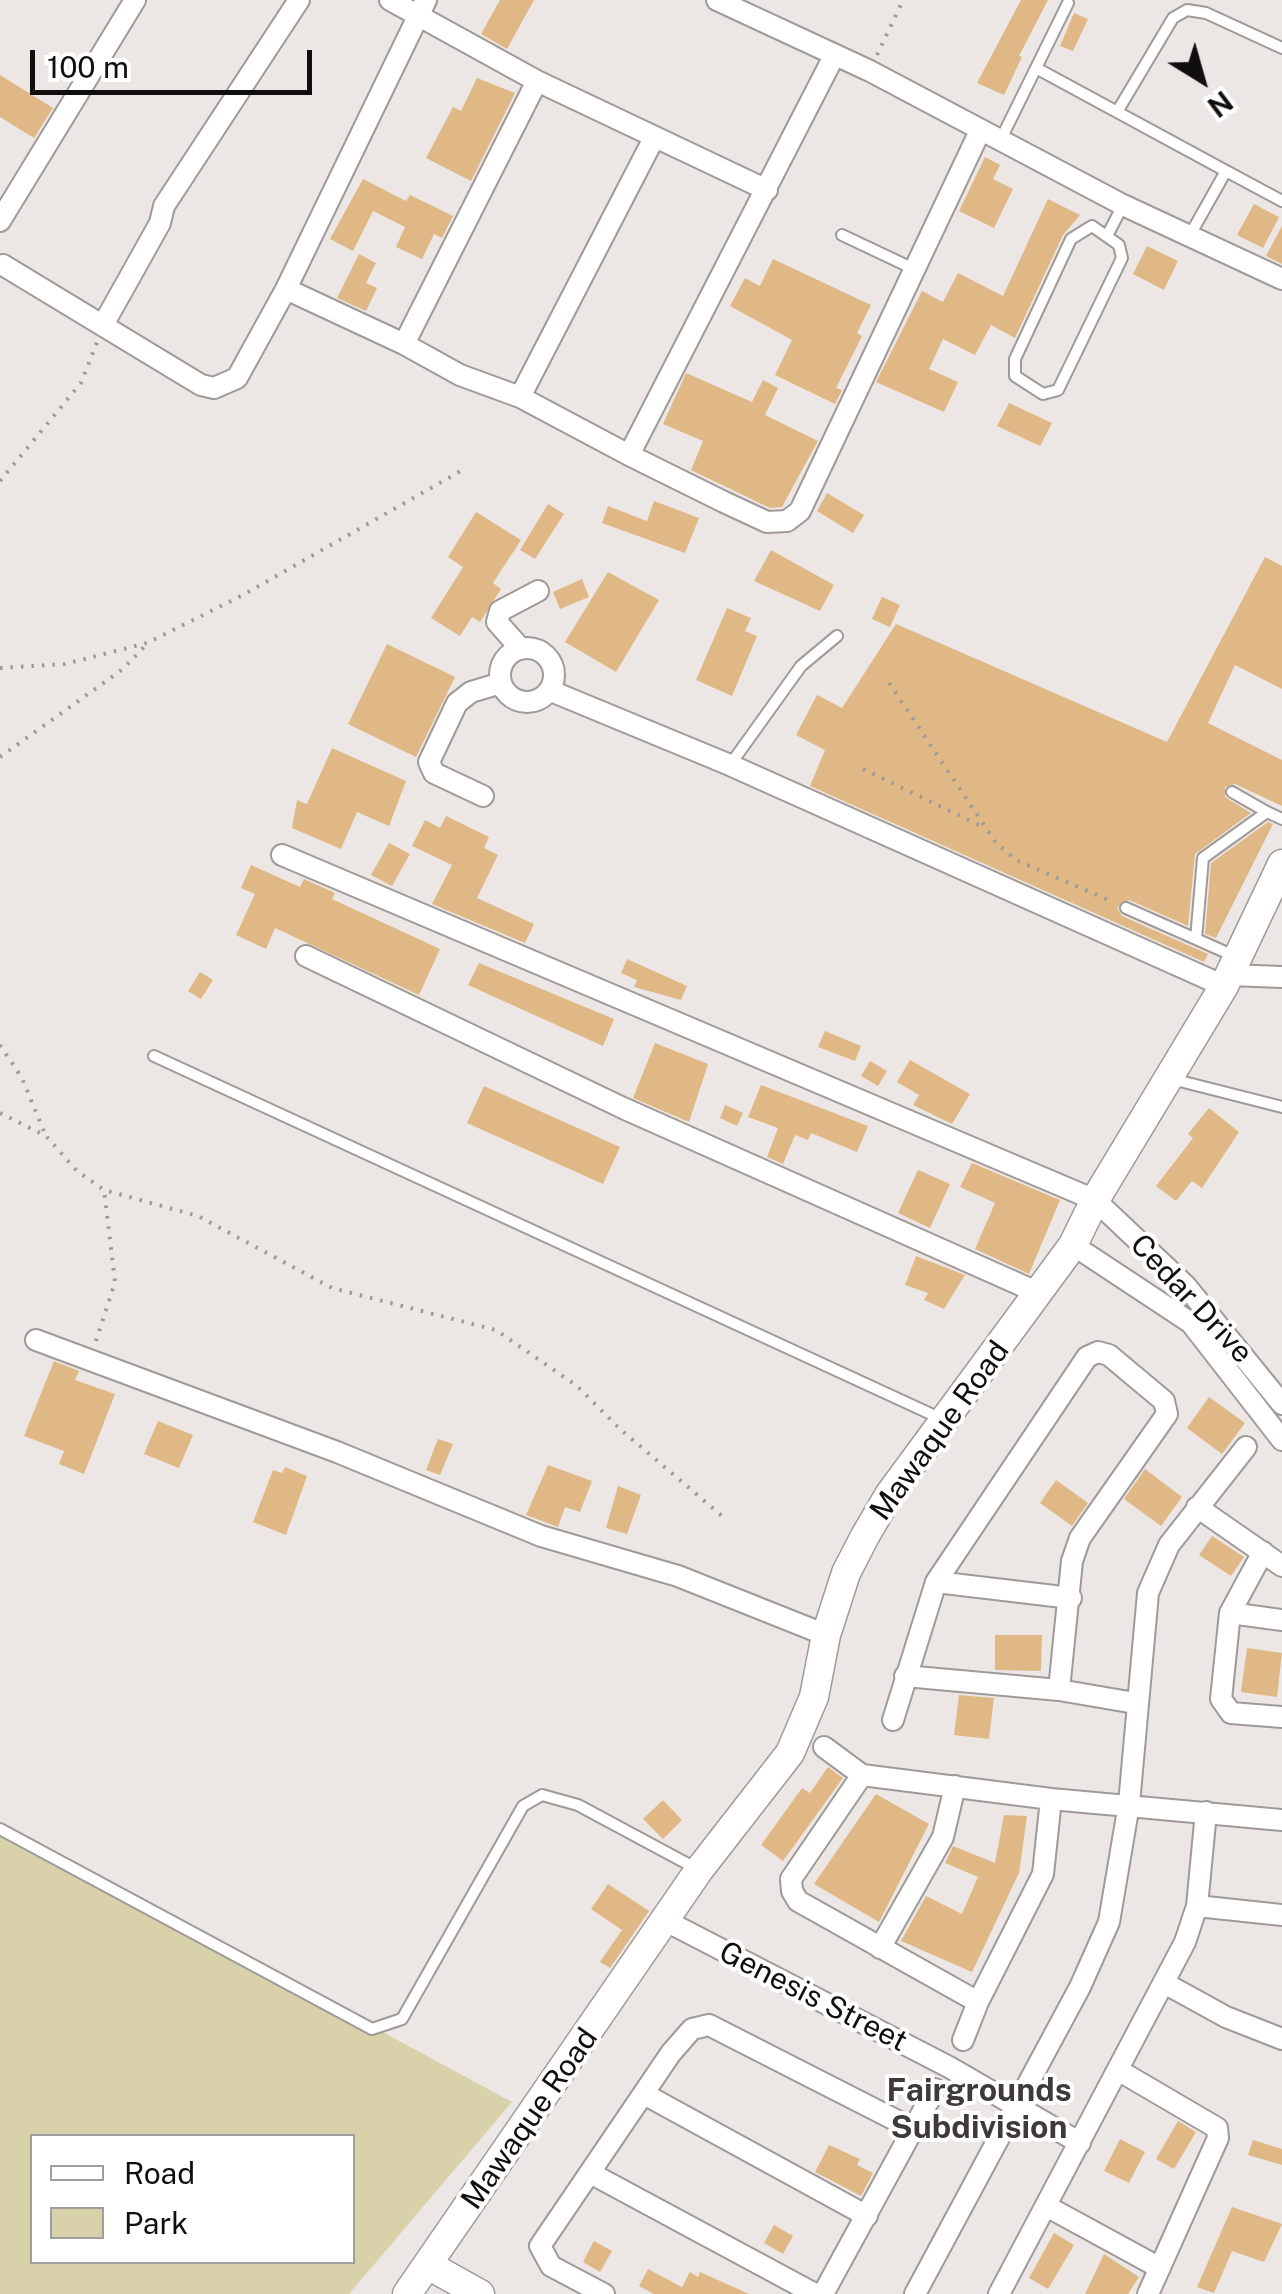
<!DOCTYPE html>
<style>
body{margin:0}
#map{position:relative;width:1282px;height:2294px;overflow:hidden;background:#ece7e4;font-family:"Public Sans",sans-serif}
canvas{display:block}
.legend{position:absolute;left:30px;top:2134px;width:325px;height:130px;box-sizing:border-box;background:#fff;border:2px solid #9f9f9f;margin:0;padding:12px 18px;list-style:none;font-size:30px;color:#100f0e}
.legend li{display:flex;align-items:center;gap:20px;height:50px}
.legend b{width:50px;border:2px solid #9f9f9f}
.north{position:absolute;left:1152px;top:30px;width:100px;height:100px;-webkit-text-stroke:8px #fff;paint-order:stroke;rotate:143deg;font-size:28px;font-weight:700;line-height:40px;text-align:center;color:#100f0e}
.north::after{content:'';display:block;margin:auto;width:35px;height:45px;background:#100f0e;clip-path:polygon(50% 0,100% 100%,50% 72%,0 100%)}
.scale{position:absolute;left:30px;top:50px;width:282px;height:45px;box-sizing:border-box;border:5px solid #100f0e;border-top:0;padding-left:12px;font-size:30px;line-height:35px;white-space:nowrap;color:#100f0e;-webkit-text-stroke:8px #fff;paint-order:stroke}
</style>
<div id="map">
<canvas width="1282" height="2294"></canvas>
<ul class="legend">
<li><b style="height:12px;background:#fff"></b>Road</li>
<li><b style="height:28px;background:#d8d1aa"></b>Park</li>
</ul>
<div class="north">N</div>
<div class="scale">100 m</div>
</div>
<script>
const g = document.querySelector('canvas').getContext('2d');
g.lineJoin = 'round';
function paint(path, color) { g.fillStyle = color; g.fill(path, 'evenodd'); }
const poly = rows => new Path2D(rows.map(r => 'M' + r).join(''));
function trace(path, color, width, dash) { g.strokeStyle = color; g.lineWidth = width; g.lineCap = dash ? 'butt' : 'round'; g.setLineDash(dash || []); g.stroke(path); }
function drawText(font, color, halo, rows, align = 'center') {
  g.font = font + ' "Public Sans",sans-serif'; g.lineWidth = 8; g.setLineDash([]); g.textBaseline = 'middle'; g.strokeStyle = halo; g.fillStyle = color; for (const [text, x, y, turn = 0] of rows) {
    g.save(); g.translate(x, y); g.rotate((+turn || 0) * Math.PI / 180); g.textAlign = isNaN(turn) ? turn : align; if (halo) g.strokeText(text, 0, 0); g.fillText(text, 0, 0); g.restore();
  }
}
const green = poly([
 [0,1825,512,2102,349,2294,0,2294],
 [32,2136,352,2136,352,2262,32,2262]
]);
const building = poly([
 [500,0,534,0,507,49,481,34],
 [1021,0,1048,0,1019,56,1022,57,1004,95,977,83],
 [1074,13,1088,19,1073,51,1060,46],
 [0,75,53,108,34,138,0,117],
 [477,78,515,93,471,181,426,158,453,107,461,111],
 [985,157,1000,165,993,179,1013,189,994,228,959,211],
 [363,179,406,201,410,195,453,216,442,238,434,234,422,259,396,247,405,227,373,211,353,251,330,239],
 [1048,199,1080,215,1063,235,1015,338,991,325,975,355,943,339,929,369,958,382,944,412,876,382,922,291,943,302,958,273,1003,296],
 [1254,204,1279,217,1263,248,1237,235],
 [1282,226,1282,264,1266,256],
 [1147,246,1178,261,1164,290,1133,274],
 [359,254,376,263,366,283,377,288,366,311,337,298],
 [773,259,871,305,857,333,862,336,836,388,842,390,835,404,775,375,792,340,730,306,745,278,760,286],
 [686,373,752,402,763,380,778,388,765,415,818,441,782,507,770,508,691,470,703,441,663,424],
 [1009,403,1052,423,1040,446,997,426],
 [827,493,864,515,853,533,817,511],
 [654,501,699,518,685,553,602,523,608,506,647,521],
 [548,504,564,514,535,559,520,550],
 [476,512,521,540,493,583,501,589,480,622,472,617,460,636,431,618,463,567,448,557],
 [771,550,834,585,820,611,754,581],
 [1265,557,1282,566,1282,689,1235,665,1208,723,1282,760,1282,806,1235,784,1225,787,1225,797,1251,813,1195,854,1188,926,1129,900,1117,908,1122,916,1208,954,1204,962,810,786,825,750,796,735,817,695,842,708,896,624,1167,742],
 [608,572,659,600,616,672,565,642],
 [582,579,589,597,560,609,553,592],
 [882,597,900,605,890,627,872,619],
 [727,608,751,618,745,631,757,636,732,696,696,680],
 [387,644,455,677,416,757,348,724],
 [332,748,406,781,389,826,357,812,341,849,292,828,297,800,307,804],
 [446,816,489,837,484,848,498,855,477,898,534,924,525,943,432,904,452,865,412,846,425,820,440,828],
 [1268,822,1273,824,1216,938,1205,934,1211,863],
 [389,843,410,854,392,886,371,875],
 [251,865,300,887,304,879,335,893,332,899,440,949,419,995,275,928,266,949,236,935,255,894,241,888],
 [627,959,687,986,681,1000,634,987,637,980,621,973],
 [479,963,614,1019,603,1046,468,985],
 [200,972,213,980,201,999,188,991],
 [825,1031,861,1046,855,1061,818,1047],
 [655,1043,708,1064,689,1122,633,1098],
 [910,1060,970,1094,952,1124,913,1105,919,1095,897,1082],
 [870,1061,887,1071,878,1086,861,1076],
 [761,1085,868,1126,857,1152,811,1133,808,1140,795,1135,783,1164,767,1157,778,1128,748,1117],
 [484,1086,620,1147,603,1184,467,1123],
 [725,1105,743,1113,737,1126,720,1118],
 [1209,1108,1239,1132,1202,1188,1192,1181,1176,1201,1156,1186,1193,1138,1188,1134],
 [972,1163,1060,1200,1029,1274,975,1249,995,1203,960,1187],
 [918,1170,950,1184,930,1228,898,1213],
 [916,1256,965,1275,944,1309,924,1300,928,1293,905,1285],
 [54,1361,79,1371,75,1380,115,1394,84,1474,59,1464,64,1451,24,1436],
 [1209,1397,1245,1423,1222,1454,1187,1428],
 [158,1421,193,1435,179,1468,144,1454],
 [438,1439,453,1444,440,1475,426,1470],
 [548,1465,592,1481,580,1512,565,1507,558,1527,526,1515],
 [285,1467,307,1476,286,1535,253,1522,273,1470,282,1473],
 [1145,1469,1182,1497,1161,1526,1124,1499],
 [1056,1480,1088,1503,1072,1526,1040,1503],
 [618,1486,641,1495,627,1534,606,1528],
 [1212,1536,1244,1557,1231,1576,1199,1555],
 [995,1635,1042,1635,1041,1671,995,1670],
 [1247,1648,1282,1653,1277,1697,1241,1692],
 [959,1695,994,1698,989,1739,954,1735],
 [828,1767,843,1778,783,1861,761,1845,802,1788,810,1793],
 [876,1794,929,1824,879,1922,814,1884],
 [663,1800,682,1820,663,1839,643,1819],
 [1004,1815,1027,1816,1019,1873,972,1972,901,1941,926,1896,962,1914,978,1877,945,1863,953,1846,995,1863],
 [608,1884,649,1911,610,1968,600,1962,622,1930,591,1909],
 [1178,2121,1196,2132,1174,2169,1156,2159],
 [1120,2139,1145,2152,1129,2183,1104,2171],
 [1253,2140,1282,2149,1282,2165,1248,2155],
 [829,2145,860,2159,857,2165,873,2173,861,2196,815,2172],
 [1232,2207,1282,2224,1264,2262,1232,2251,1214,2293,1197,2287],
 [774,2225,793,2236,783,2254,764,2243],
 [1054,2233,1074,2245,1048,2289,1029,2278],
 [594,2241,612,2251,600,2272,583,2262],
 [1104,2254,1139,2277,1128,2294,1085,2294],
 [648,2269,682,2287,690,2272,698,2277,700,2272,749,2294,654,2294,639,2286]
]);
const path = poly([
 [877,55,903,0],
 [0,481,81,383,97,342],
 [0,668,65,664,147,643,243,595,466,468],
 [889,683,996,843,1016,860,1113,902],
 [0,757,123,669,144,647],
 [863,769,983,827],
 [0,1045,22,1078,45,1134],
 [0,1113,46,1136,77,1171,104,1190,198,1216,332,1288,496,1330,577,1386,620,1429,722,1516],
 [96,1341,115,1282,104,1190]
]);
const lane = poly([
 [1036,68,1226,171,1190,235],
 [1117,112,1173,18,1187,10,1206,13,1282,48],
 [1000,141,1068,3],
 [1226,171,1282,201],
 [1092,226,1119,245,1122,258,1058,390,1043,394,1015,376,1015,359,1071,239,1092,226],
 [1108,234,1123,205],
 [842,235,914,269],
 [730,765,801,666,837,636],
 [1232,792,1267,812],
 [1126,908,1196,939],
 [1234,956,1196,939,1203,858,1267,812,1282,819],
 [154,1056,944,1420],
 [1172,1079,1282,1107],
 [0,1829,372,2029,402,2019,523,1806,542,1795,578,1805,699,1870]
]);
const street = poly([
 [390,0,537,81,767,190],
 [717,0,870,71,1123,205,1282,279],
 [833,58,629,455,724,502,767,522,787,521,800,511,980,131],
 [0,221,135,0],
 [3,265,201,385,214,388,237,378,286,289,426,0],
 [286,289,404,344,537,81],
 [103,325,160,223,164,206,299,0],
 [404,344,460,375,520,397,629,455],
 [520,397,654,138],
 '500 675a27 27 0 1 1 54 0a27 27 0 1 1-54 0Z',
 [521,649,497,622,500,611,538,591],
 [551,691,730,765,1224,986],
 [483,796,434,773,429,762,457,703,471,692,501,683],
 [282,855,1095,1200,1186,1286,1282,1404],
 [306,956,623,1108,1041,1294],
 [1229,975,1282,977],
 [1073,1245,1191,1323,1282,1440],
 [36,1340,337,1452,541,1536,678,1576,826,1635],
 [1197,1507,1282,1566],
 [1263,1552,1230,1613,1221,1699,1231,1713,1282,1717],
 [936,1582,1071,1598],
 [1230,1613,1282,1620],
 [905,1676,1059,1690,1135,1703],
 [893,1720,936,1582,1087,1357,1098,1352,1109,1355,1164,1401,1167,1414,1080,1538,1072,1561,1059,1690],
 [824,1747,862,1775,1051,1799,1282,1820],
 [862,1775,791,1879,792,1891,798,1901,978,2002,1043,1874,1051,1799],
 [1197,1906,1282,1915],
 [666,1921,949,2067,1080,2143],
 [880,1948,943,1837,955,1786],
 [1166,1984,1226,2017,1282,2039],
 [963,2040,978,2002],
 [1118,2070,1217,2128,1218,2138,1148,2294],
 [644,2094,867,2216],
 [592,2174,815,2294],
 [1048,2207,1160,2268],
 [604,2294,551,2266,540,2246,671,2053,692,2029,709,2025,915,2130],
 [823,2294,935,2089],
 [915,2294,1080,1987,1109,1922,1129,1804,1148,1593,1169,1545,1246,1447],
 [999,2294,1185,1942,1197,1906,1206,1812]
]);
const secondary = poly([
 [428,2265,480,2294],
 [407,2294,699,1870,790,1753,814,1697,826,1635,846,1573,865,1536,889,1495,1073,1245,1095,1200,1224,986,1282,864]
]);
const streetNames = [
 ["Cedar Drive",1191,1299,47],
 ["Mawaque Road",940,1431,-54],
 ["Genesis Street",813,1997,27],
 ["Mawaque Road",530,2119,-55]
];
const neighbourhoodNames = [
 ["Fairgrounds",979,2091],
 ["Subdivision",979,2128]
];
paint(green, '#d8d1aa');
paint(building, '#e0b885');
trace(lane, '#9f9a98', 14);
trace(street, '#9f9a98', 24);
trace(secondary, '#9f9a98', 31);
trace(path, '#9c9996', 4, [2.5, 8]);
trace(lane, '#fff', 10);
trace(street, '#fff', 20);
trace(secondary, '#fff', 28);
drawText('30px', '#100f0e', '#fff', streetNames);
drawText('bold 32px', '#3e3a38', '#fff', neighbourhoodNames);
</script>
